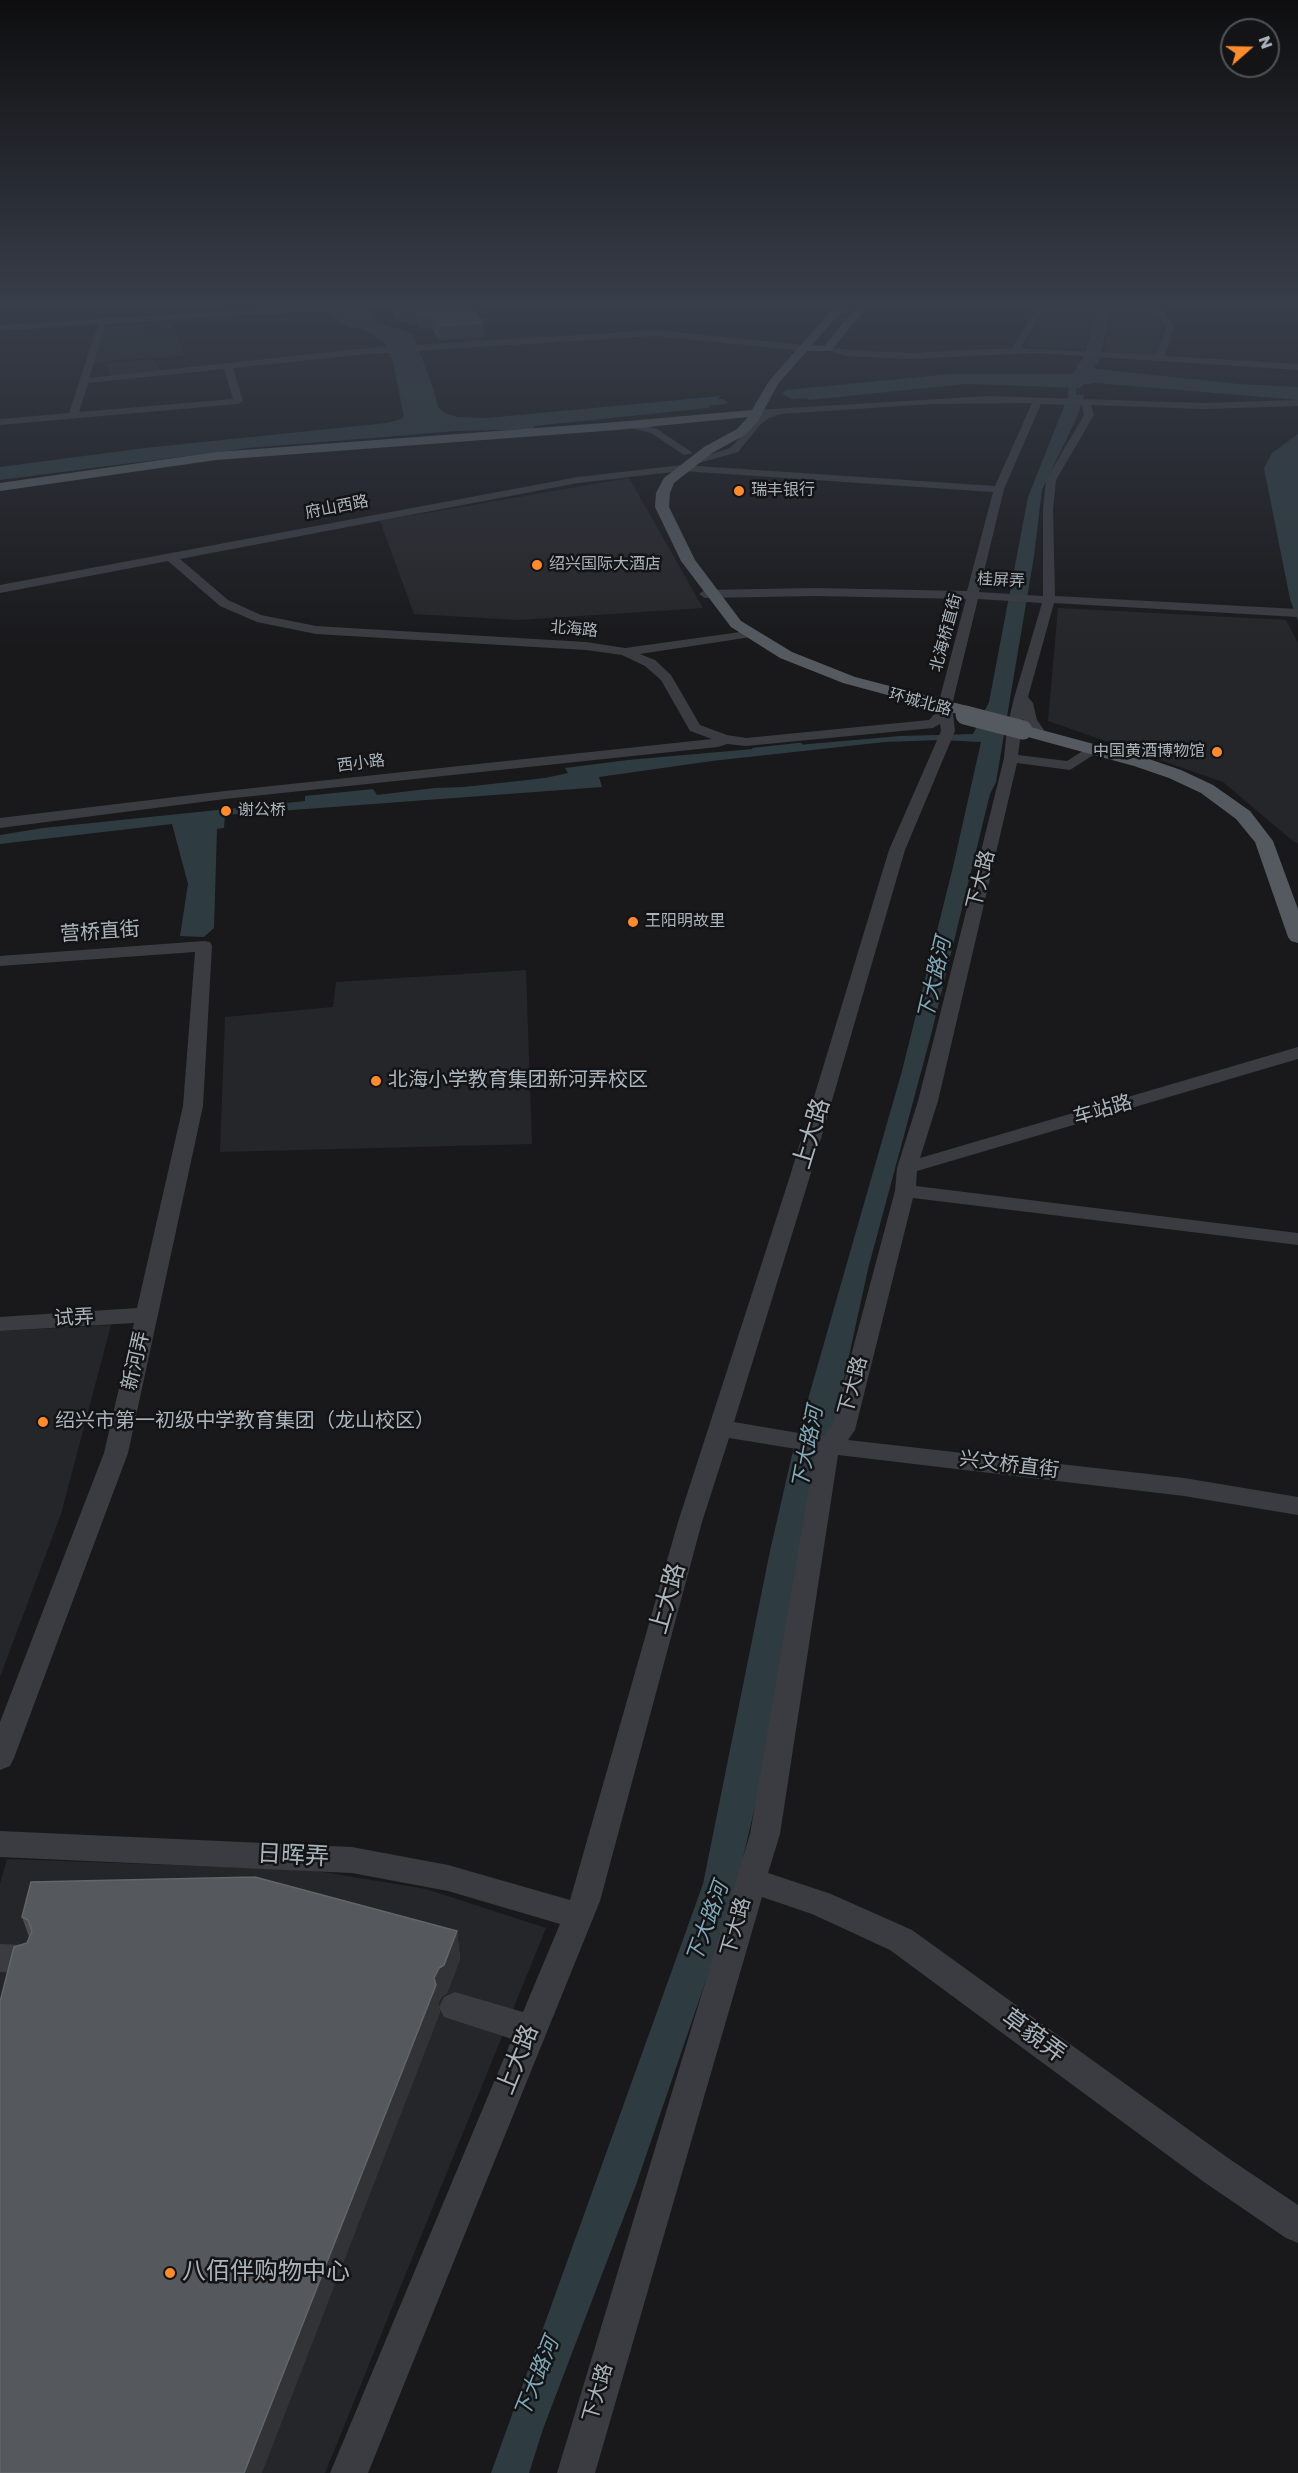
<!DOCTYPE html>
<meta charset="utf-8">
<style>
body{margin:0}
#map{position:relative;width:1298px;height:2473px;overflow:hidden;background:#19191b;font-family:Poppins,sans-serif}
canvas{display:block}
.north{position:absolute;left:1220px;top:18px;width:60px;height:60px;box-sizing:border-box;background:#141416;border:2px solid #505458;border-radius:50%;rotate:70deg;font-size:16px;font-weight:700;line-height:24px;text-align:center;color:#aab4bc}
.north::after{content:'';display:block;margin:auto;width:21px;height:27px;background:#fe8b2e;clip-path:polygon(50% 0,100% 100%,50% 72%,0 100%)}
</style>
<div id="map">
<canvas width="1298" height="2473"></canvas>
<div class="north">N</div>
</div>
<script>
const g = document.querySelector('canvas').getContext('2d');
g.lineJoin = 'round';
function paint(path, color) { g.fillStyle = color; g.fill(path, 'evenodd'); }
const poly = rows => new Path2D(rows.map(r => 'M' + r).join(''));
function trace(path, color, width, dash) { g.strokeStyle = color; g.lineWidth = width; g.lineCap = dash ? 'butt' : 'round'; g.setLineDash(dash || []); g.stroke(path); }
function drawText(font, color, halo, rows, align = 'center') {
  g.font = font + ' Poppins,"Noto Sans SC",sans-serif'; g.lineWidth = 5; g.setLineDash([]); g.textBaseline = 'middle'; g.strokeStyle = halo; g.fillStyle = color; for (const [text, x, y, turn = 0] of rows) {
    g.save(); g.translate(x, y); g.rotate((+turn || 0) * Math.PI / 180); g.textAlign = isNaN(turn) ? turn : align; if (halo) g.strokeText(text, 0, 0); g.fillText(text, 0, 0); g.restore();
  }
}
const built = poly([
 [1049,304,1101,304,1100,308,1097,308,1085,350,1028,347,1026,343],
 [1113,304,1152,304,1164,325,1156,356,1104,352],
 [172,322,184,356,94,362,106,326],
 [154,359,162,372,111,376,106,363],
 [629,478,703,608,518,620,414,614,380,521],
 [1058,608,1286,620,1298,643,1298,843,1294,842,1223,782,1048,721],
 [526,970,532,1144,220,1152,225,1017,333,1007,336,982],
 [111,1325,61,1514,0,1677,0,1331],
 [7,1859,311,1870,426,1889,546,1928,325,2473,0,2473,0,1884]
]);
const green = poly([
 [163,324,169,341,150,343,145,325]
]);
const water = poly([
 [310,304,354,304,363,309,371,310,373,319,377,322,413,334,434,390,438,407,445,413,457,417,487,418,721,396,708,408,534,426,535,429,457,431,248,448,0,480,0,467,145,448,387,423,401,419,404,417,393,362,384,342,363,329,348,327,327,312],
 [1101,304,1113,304,1098,364,1095,364,1094,368,1097,369,1239,384,1298,387,1298,400,1095,383,1083,385,1080,388,966,384,809,400,806,398,792,399,782,394,786,390,951,374,1072,374,1084,356,1097,307,1100,308],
 [1069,394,1084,395,1078,415,1042,490,1034,556,996,782,990,794,931,1035,868,1269,833,1429,823,1436,775,1720,733,1901,636,2185,543,2429,529,2473,491,2473,703,1884,770,1551,792,1455,902,1071,953,867,981,742,940,740,885,742,712,761,599,777,602,787,225,815,224,828,217,829,214,928,204,937,180,936,188,884,172,824,0,844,0,835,43,828,305,801,305,796,373,789,377,795,435,788,464,787,545,778,568,773,565,768,628,760,900,736,973,734,989,702,1028,497],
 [1298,434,1298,621,1290,599,1264,468,1272,453]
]);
const stream = poly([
 [754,750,800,745]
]);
const canal = poly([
 [1054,375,1077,377,1076,397,1068,395,1069,382,1051,380,1051,376,1054,375],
 [722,399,727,402,725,404,687,408,682,405,687,402,722,399]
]);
const minor = poly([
 [347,304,393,304,389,306,106,324,89,378,368,348,655,330,804,345,808,348,804,351,655,336,368,354,233,368,243,401,238,404,0,425,0,419,69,413,98,324,0,331,0,325,347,304],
 [224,369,233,399,79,412,88,383,224,369],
 [1039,304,1047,304,1021,348,1156,355,1166,327,1155,310,1154,304,1162,304,1163,310,1174,327,1165,356,1298,364,1298,370,1035,353,910,359,847,356,823,349,827,346,847,350,910,353,1012,348,1039,304],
 [989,396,1204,403,1298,400,1298,406,1204,409,1091,405,1094,415,1056,480,1053,509,1055,596,1298,609,1298,617,1054,603,1028,697,1033,703,1037,720,1044,730,1042,733,1032,733,1023,719,1018,755,1067,761,1089,747,1099,747,1101,750,1070,770,1017,763,938,1101,920,1158,1298,1047,1298,1059,917,1171,916,1186,1298,1233,1298,1245,913,1198,855,1430,848,1440,1184,1478,1298,1497,1298,1515,1184,1496,838,1455,780,1834,768,1873,831,1894,912,1930,1228,2158,1298,2205,1298,2243,1286,2238,1204,2182,890,1950,812,1914,762,1897,595,2473,557,2473,750,1834,815,1452,729,1438,702,1522,600,1901,368,2473,330,2473,512,2039,444,2017,439,2007,444,1997,455,1992,523,2012,560,1924,448,1891,352,1873,0,1857,0,1831,352,1847,448,1865,570,1900,678,1522,790,1176,889,850,941,731,940,724,933,728,746,746,727,744,718,747,225,799,0,828,0,818,225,791,712,739,690,731,661,680,645,666,622,655,586,650,316,634,257,622,220,606,168,561,0,593,0,585,578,477,682,465,995,486,1032,403,932,404,781,414,769,418,760,425,738,452,692,465,687,462,730,448,761,416,752,415,752,411,755,410,989,396],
 [1041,404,1082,405,1084,415,1046,480,1043,509,1043,596,979,592,1004,489,1041,404],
 [682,471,993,492,967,591,815,588,705,590,699,594,705,598,815,596,966,599,938,705,939,709,929,720,746,738,727,735,700,725,671,675,655,660,640,654,751,637,757,633,755,630,625,648,586,642,316,626,261,615,228,600,180,559,578,483,682,471],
 [978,599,1042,603,1014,698,1007,728,1004,758,968,904,918,1101,897,1168,895,1191,832,1427,822,1437,734,1422,810,1176,905,850,955,731,952,705,978,599],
 [630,422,657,429,693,453,684,455,651,433,627,427,625,425,630,422],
 [204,941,210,942,212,946,203,1106,128,1453,14,1758,10,1766,0,1770,0,1722,104,1453,134,1323,0,1331,0,1317,137,1308,183,1106,195,952,0,966,0,956,204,941],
 [0,1944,25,1945,36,1949,40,1959,36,1969,25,1973,0,1972,0,1944]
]);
const major = poly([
 [837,304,848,304,812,345,824,346,859,304,869,304,831,351,807,351,778,384,758,421,745,435,712,453,674,483,670,493,669,507,695,560,741,621,792,652,855,677,975,708,977,712,975,716,969,717,843,683,780,658,731,627,681,561,655,507,656,493,664,478,704,447,737,429,748,417,617,430,216,460,0,491,0,483,216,452,617,422,752,410,769,381,837,304],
 [1023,725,1146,758,1181,770,1213,785,1250,811,1273,841,1298,909,1298,943,1291,941,1288,937,1255,842,1236,819,1201,793,1169,778,1134,766,1017,734,1015,730,1017,726,1023,725]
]);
const majorBridge = poly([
 [965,715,1023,730]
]);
const wall = poly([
 [390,304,469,304,483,323,484,337,439,340,432,328,420,329,418,324,409,325,407,321,398,321,390,308],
 [22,1917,457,1931,460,1959,447,1993,442,1996,438,2003,440,2013,27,1943,29,1937]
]);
const shadedWall = poly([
 [406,307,407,321,398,321,397,308],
 [408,311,417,311,418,324,409,325],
 [431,314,432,328,420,329,419,315],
 [483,323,484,337,439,340,439,326],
 [457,1931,460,1959,447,1993,442,1996,438,2003,440,2013,262,2473,244,2473,434,1978]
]);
const building = poly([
 [395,304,469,304,483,323,439,326,431,314,419,315,417,311,408,311,406,307,397,308,395,304],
 [255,1877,457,1931,444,1965,439,1968,434,1978,436,1985,244,2473,0,2473,0,2002,14,1947,27,1943,32,1931,28,1920,22,1917,31,1882,255,1877]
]);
const markers = [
 [739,491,6,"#fe8b2e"],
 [537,565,6,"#fe8b2e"],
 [1217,752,6,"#fe8b2e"],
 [226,811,6,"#fe8b2e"],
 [633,922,6,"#fe8b2e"],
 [376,1081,6,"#fe8b2e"],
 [43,1422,6,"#fe8b2e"],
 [170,2273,6,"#fe8b2e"]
];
const farPoinames = [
 ["瑞丰银行",751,491],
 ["绍兴国际大酒店",549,565],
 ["中国黄酒博物馆",1205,752,"right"],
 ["谢公桥",238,811],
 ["王阳明故里",645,922]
];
const farStreetnames = [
 ["府山西路",337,508,-11],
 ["桂屏弄",1001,581,3],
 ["北海路",574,630,5],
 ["北海桥直街",947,633,-75],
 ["环城北路",920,703,15],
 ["西小路",361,764,-7]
];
const streetNames = [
 ["下大路",982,880,-76],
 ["营桥直街",100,933,-4],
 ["车站路",1103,1111,-16],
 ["试弄",74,1319,-3],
 ["新河弄",137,1361,-77],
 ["下大路",854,1386,-75],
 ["兴文桥直街",1009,1466,7],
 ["下大路",737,1927,-74],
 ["下大路",599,2393,-74]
];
const poiNames = [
 ["北海小学教育集团新河弄校区",388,1081],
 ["绍兴市第一初级中学教育集团（龙山校区）",55,1422]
];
const waterNames = [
 ["下大路河",936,979,-77],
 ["下大路河",809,1448,-79],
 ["下大路河",709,1923,-70],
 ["下大路河",538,2378,-68]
];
const nearStreetnames = [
 ["上大路",813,1134,-73],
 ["上大路",669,1599,-74],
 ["日晖弄",293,1857,3],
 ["草藐弄",1033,2037,36],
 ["上大路",519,2060,-68]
];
const nearPoinames = [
 ["八佰伴购物中心",182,2273]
];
paint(built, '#252629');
paint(green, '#1f271e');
paint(water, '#2e3c41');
trace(stream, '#2e3c41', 4.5);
paint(canal, '#2e3c41');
paint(minor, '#3a3c41');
paint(major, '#555a60');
trace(majorBridge, '#555a60', 19);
paint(wall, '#4a4d50');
paint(shadedWall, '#323336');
paint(building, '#55585c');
trace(building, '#62666b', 1.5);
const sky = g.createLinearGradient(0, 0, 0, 650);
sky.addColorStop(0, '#0e0e0f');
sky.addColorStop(0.47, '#383e4a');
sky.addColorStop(1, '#383e4a00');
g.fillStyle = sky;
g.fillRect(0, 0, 1298, 650);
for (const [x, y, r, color] of markers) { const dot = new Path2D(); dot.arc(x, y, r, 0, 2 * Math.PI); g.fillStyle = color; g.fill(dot); trace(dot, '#141416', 2); }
drawText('16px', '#aab4bc', '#141416', farPoinames, 'left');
drawText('16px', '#aab4bc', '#141416', farStreetnames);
drawText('20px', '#aab4bc', '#141416', streetNames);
drawText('20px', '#aab4bc', '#141416', poiNames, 'left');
drawText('italic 21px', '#80aab9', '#141416', waterNames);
drawText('24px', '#aab4bc', '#141416', nearStreetnames);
drawText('24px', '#aab4bc', '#141416', nearPoinames, 'left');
</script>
